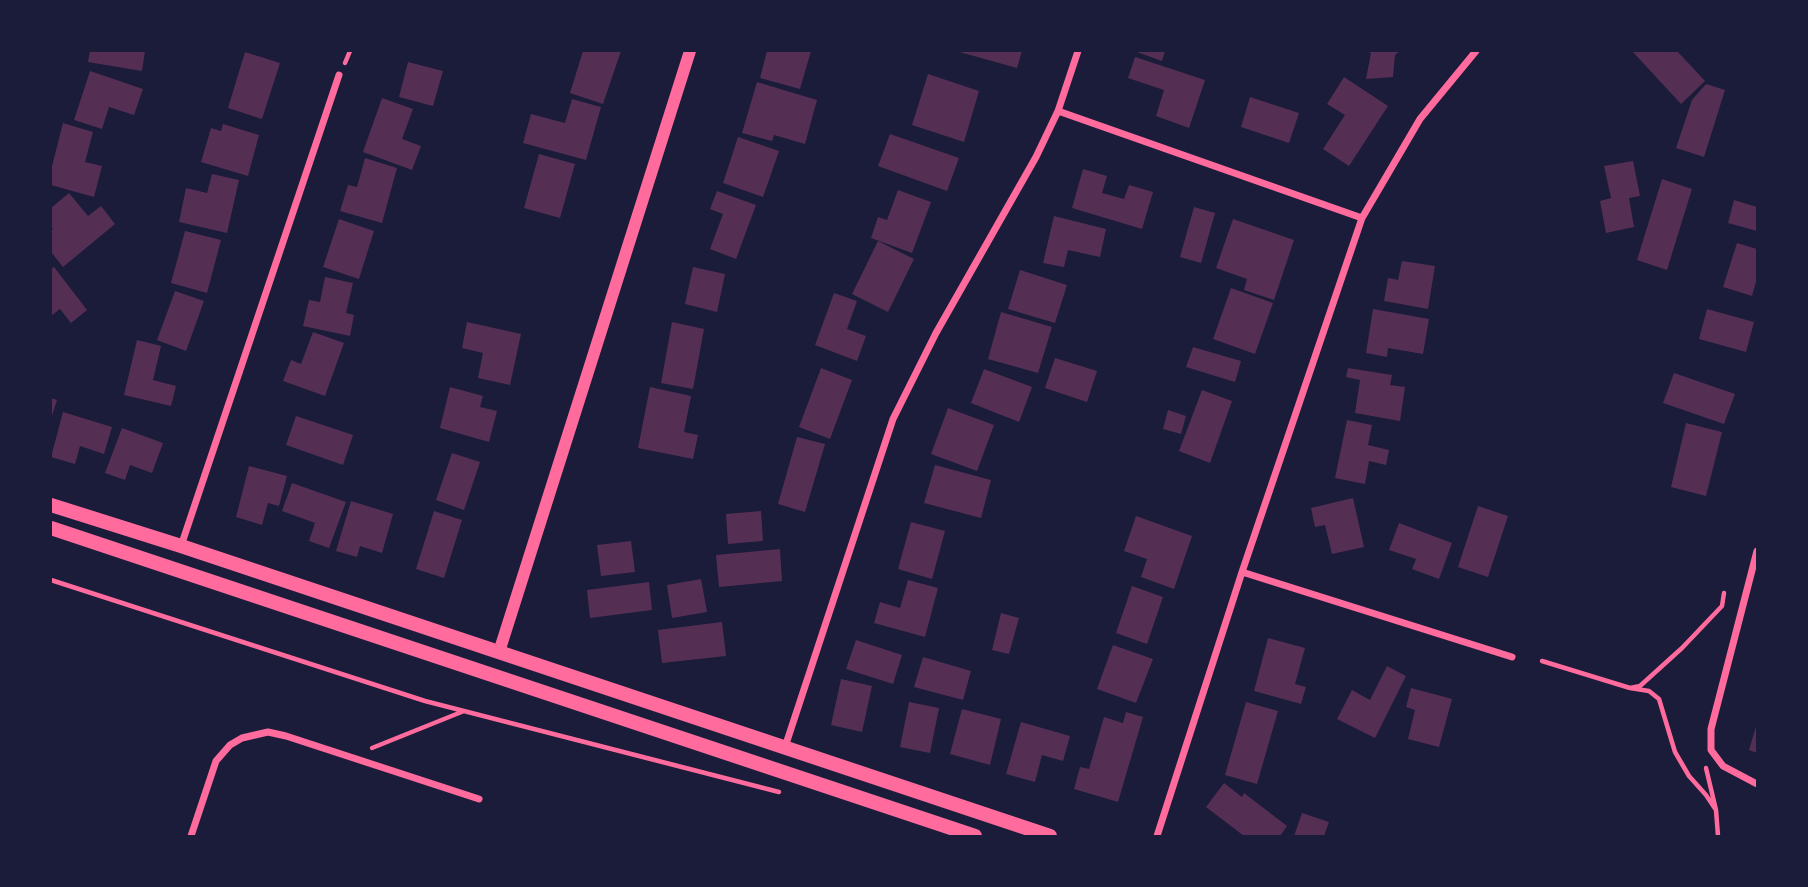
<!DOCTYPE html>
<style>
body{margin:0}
#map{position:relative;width:1808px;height:887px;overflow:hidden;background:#1b1b3a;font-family:Quicksand,sans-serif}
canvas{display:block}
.frame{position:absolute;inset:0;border:52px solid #1b1b3a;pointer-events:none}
</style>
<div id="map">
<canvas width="1808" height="887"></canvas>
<div class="frame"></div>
</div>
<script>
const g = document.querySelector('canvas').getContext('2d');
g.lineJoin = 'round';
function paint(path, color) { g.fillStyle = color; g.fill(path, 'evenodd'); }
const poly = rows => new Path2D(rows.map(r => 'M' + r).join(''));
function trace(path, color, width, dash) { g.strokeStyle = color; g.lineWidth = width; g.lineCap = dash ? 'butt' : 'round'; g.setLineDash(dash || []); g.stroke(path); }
const building = poly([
 [90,51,145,51,142,71,88,62],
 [583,51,621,51,603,104,570,93],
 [767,51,811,51,800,89,760,78],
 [956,51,1022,51,1017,68],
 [1134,51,1165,51,1162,61],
 [1366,51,1400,51,1395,55,1393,77,1366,79,1371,53],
 [1632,51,1677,51,1705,81,1681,104],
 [245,52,280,63,262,119,228,108],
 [1135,57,1205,80,1189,128,1156,116,1164,90,1128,78],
 [408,62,443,71,433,106,399,97],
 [90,71,143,89,134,115,109,107,102,129,74,120],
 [928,74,979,91,964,142,912,125],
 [1344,77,1388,106,1349,166,1323,149,1345,115,1327,104],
 [757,82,817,100,805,144,774,135,772,141,742,133],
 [1706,84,1725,90,1704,157,1676,148,1692,100],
 [1250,97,1299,113,1289,143,1241,127],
 [382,98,413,109,402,139,421,146,412,170,363,152],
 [572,99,601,107,586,160,523,143,531,114,565,123],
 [63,123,93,132,85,162,102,166,94,197,51,185,51,170],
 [223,124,259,135,248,176,201,162,211,128,221,131],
 [890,134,959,158,947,191,878,166],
 [738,137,779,151,763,197,723,183],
 [539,154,575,164,560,218,524,208],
 [365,158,397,168,382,223,340,211,348,185,357,187],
 [1633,161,1640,196,1629,198,1634,227,1606,233,1600,201,1611,198,1604,166],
 [1083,169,1107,176,1102,193,1124,199,1129,185,1153,192,1142,229,1072,208],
 [212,174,239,180,227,233,179,222,186,188,207,193],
 [1662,179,1692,189,1667,270,1637,260],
 [898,190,931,202,912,253,871,238,878,217,887,220],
 [717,191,756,205,736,259,710,249,723,214,710,209],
 [69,193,88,216,101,206,115,224,63,267,51,252,51,231,53,229,51,226,51,208],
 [1734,200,1757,207,1757,231,1728,223],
 [1194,207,1215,213,1201,263,1180,257],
 [1054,216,1106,229,1100,257,1068,250,1064,267,1043,263],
 [339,219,374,231,359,279,323,267],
 [1233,219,1294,240,1274,300,1244,290,1247,279,1216,268],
 [185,231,221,240,207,293,171,283],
 [878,241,914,259,888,312,852,294],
 [1737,243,1757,249,1757,278,1752,296,1723,287],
 [1402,261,1435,266,1428,309,1384,301,1388,278,1398,280],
 [54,267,87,310,71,323,60,309,51,316,51,269],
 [693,267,725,274,717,312,685,304],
 [1020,270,1067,285,1055,323,1008,309],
 [325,277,353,283,346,313,354,315,350,336,303,326,309,300,320,302],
 [1231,288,1273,303,1255,354,1213,339],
 [175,291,204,301,186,351,157,340],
 [834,293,857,301,847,329,866,336,857,361,815,345],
 [1373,309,1429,319,1423,354,1388,348,1387,357,1366,353],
 [1707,309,1754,322,1746,352,1699,339],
 [1001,312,1052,327,1038,373,988,359],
 [467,322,521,334,510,385,478,378,483,353,462,348],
 [672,322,704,329,693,389,661,383],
 [313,332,344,343,325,396,283,381,291,360,301,364],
 [137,340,161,346,153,380,176,386,171,406,124,395],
 [1193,347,1241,361,1235,382,1186,367],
 [1055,358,1097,371,1087,402,1045,388],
 [821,368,852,380,830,439,799,427],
 [1348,368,1392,375,1390,385,1405,387,1400,421,1355,413,1360,380,1346,377],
 [984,369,1032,387,1019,422,971,403],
 [1674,373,1735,394,1724,424,1663,403],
 [450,387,483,396,480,407,497,411,489,442,440,428],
 [650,387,691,396,684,432,698,435,693,459,638,448],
 [1202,390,1232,401,1210,463,1179,451],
 [51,398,57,400,51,419],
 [948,408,994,425,977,471,931,454],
 [1168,410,1186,416,1181,434,1163,429],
 [63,412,112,427,104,454,80,446,75,464,51,457],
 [296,416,353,435,343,465,286,445],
 [1347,420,1372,425,1368,445,1389,450,1386,465,1369,461,1365,484,1335,478],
 [1686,423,1722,432,1706,496,1671,487],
 [122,428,163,443,152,473,130,465,125,480,105,473],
 [797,437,825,444,805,512,778,504],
 [452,453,480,462,464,510,436,500],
 [935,465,991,480,981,518,924,503],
 [249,466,287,476,279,506,268,503,262,525,236,517],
 [292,483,346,502,329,548,309,541,315,523,282,511],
 [1353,498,1364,547,1332,554,1325,525,1315,527,1311,508],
 [351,501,393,514,382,553,360,546,357,557,336,551],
 [1478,506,1508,516,1488,577,1458,567],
 [434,511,462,520,444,578,416,569],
 [761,511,763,541,728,544,726,514],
 [1136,516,1192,536,1174,589,1141,577,1147,559,1124,551],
 [911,522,945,531,932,579,898,569],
 [1399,523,1452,543,1439,579,1412,569,1416,559,1389,550],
 [631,541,635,572,601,576,597,545],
 [780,549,782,581,719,587,716,555],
 [701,579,707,612,672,618,667,585],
 [908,580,938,588,925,637,874,623,880,602,900,608],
 [649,582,652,610,590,618,587,590],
 [1132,586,1163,597,1147,644,1116,633],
 [1001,613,1019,618,1009,654,992,650],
 [722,622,726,656,662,663,658,630],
 [1268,638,1305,648,1295,684,1306,687,1301,704,1254,691],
 [856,640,902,655,893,684,846,669],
 [1113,645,1153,659,1136,703,1097,689],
 [923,657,971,671,963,700,914,687],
 [1387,666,1406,676,1375,738,1337,719,1352,690,1370,700],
 [841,679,872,686,862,732,831,725],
 [1411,688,1452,699,1439,747,1408,739,1415,710,1406,707],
 [909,702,939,708,930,753,900,747],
 [1246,702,1278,711,1257,784,1225,775],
 [962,709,1001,719,990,765,950,754],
 [1126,712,1143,717,1118,802,1074,789,1080,767,1089,769,1104,717,1123,723],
 [1021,722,1070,736,1063,761,1042,755,1035,782,1006,774],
 [1757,723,1757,753,1749,750],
 [1224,783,1242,797,1244,793,1287,826,1280,836,1244,836,1206,807],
 [1302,813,1329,822,1324,836,1294,836]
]);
const path = poly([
 [345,63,350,51],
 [51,580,425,701,779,792],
 [1542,661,1630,688],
 [372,748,464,711],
 [1706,768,1716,810,1718,836],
 [1716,810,1706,795,1689,776,1675,752,1659,699,1649,691,1630,688,1640,686,1682,648,1722,606,1724,593]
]);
const minor = poly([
 [1058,111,1362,218],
 [181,546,339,75],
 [1757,551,1711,729,1711,750,1723,766,1757,784],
 [1242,572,1512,657],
 [785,747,893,419,936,333,1036,157,1058,111,1078,51],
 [191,836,216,761,230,745,242,738,268,732,286,736,479,799],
 [1157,836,1242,572,1362,218,1420,119,1476,51]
]);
const tertiary = poly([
 [499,652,690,51]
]);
const secondary = poly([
 [51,505,181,546,1050,836],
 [51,528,975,836]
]);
paint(building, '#542f53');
trace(path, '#ff6b9d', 4.5);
trace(minor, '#ff6b9d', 7);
trace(tertiary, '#ff6b9d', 12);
trace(secondary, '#ff6b9d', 14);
</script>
